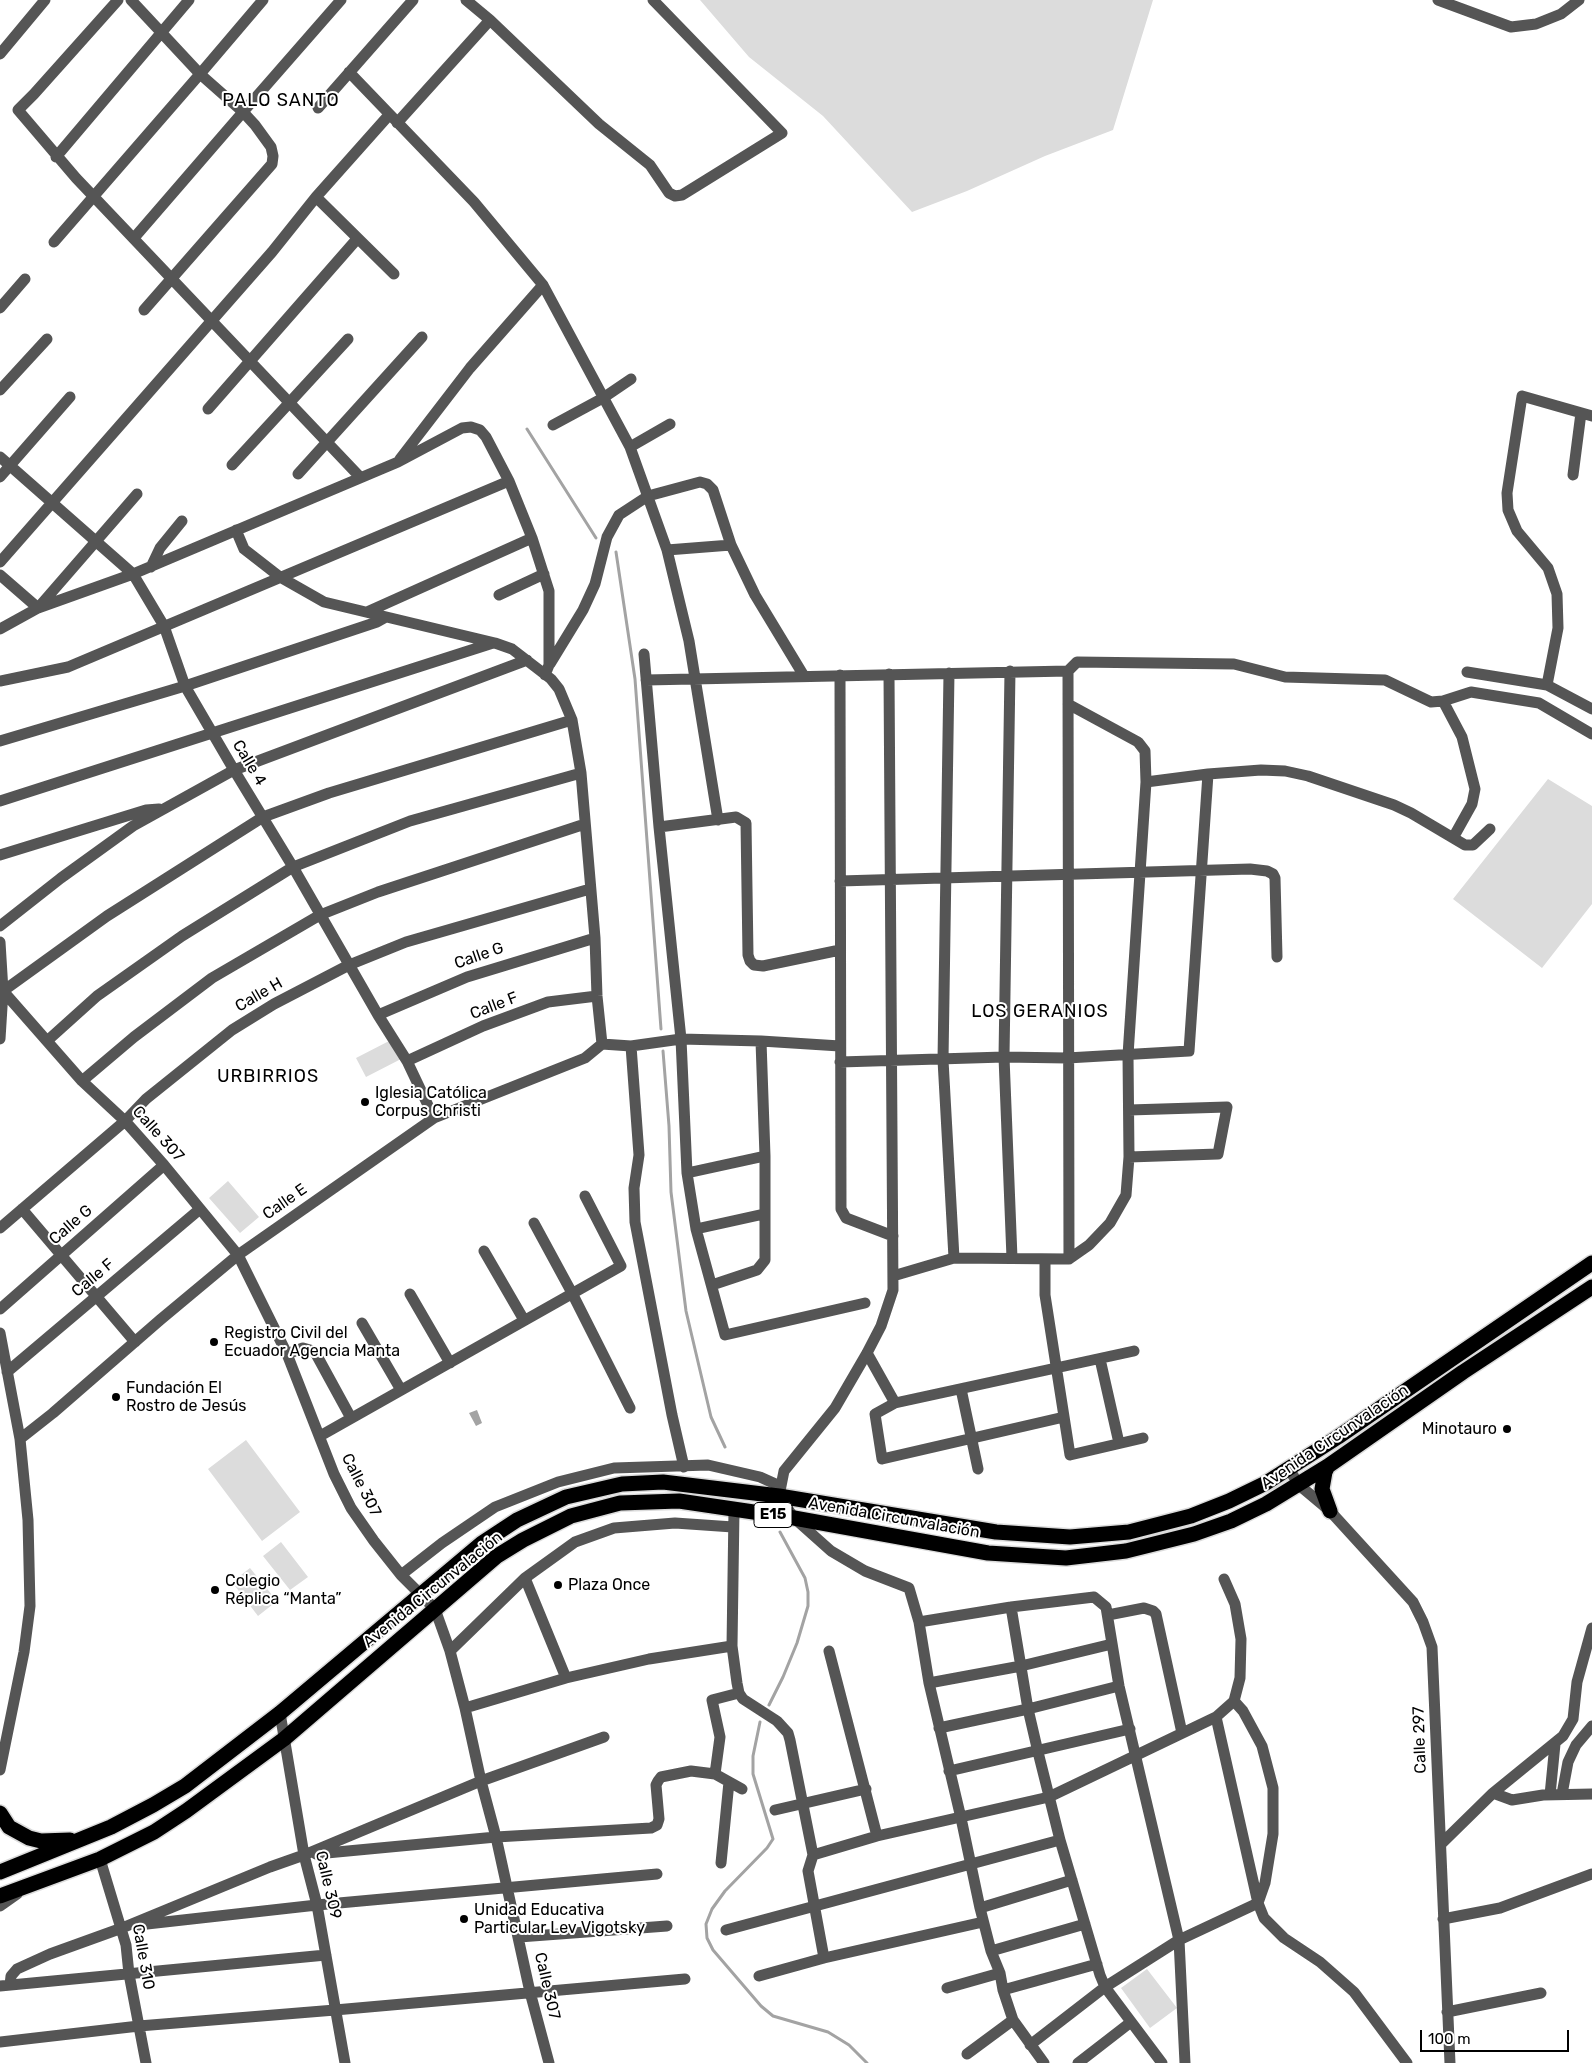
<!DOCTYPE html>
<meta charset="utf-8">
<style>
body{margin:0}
#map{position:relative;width:1592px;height:2063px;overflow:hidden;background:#fff;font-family:Rubik,sans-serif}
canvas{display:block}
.scale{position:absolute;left:1420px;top:2030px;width:149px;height:22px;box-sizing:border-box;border:2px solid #000;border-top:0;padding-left:6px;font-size:15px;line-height:18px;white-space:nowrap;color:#000;-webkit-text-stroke:4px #fff;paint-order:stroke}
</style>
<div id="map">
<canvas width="1592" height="2063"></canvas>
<div class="scale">100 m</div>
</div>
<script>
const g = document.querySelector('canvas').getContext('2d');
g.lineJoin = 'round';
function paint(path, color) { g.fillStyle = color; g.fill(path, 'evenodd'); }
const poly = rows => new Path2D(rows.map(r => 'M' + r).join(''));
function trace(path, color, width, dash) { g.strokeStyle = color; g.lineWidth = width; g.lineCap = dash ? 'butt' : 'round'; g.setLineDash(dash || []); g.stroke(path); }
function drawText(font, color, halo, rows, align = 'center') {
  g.font = font + ' Rubik,sans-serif'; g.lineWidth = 4; g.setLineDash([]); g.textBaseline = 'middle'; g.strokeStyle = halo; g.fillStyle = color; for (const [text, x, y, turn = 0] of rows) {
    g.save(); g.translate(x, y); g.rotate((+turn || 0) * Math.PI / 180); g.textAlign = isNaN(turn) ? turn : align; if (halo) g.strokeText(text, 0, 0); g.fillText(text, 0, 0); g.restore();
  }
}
const green = poly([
 [700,0,1153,0,1113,130,1045,156,967,191,912,212,823,116,749,57],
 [1548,779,1592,806,1592,904,1542,968,1453,899],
 [391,1040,401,1059,366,1077,356,1058],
 [228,1181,259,1217,240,1233,209,1198],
 [246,1440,300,1512,262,1541,208,1469],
 [281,1542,308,1577,290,1590,263,1556],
 [250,1568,277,1601,258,1616,232,1582],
 [1147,1969,1177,2008,1150,2028,1121,1988]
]);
const water = poly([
 [477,1410,482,1423,476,1426,469,1413]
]);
const stream = poly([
 [527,429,596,538],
 [616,552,635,679,661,1029],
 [663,1051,669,1126,671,1192,686,1311,711,1417,725,1447],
 [769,1705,783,1677,797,1643,808,1606,808,1592,805,1578,780,1532],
 [760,1722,753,1756,753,1774,773,1839,767,1848,725,1891,712,1909,706,1924,707,1938,713,1950,761,2006,773,2016,828,2032,849,2045,867,2063]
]);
const minor = poly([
 [118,0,34,94,18,110,76,178,360,477],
 [466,0,490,20,599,124,650,165,669,193,675,196,682,195,782,133,653,0],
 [1438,0,1511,27,1536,24,1561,14,1579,0],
 [0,54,45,0],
 [349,72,474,202,543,285,630,447,667,550,689,641,718,820],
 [318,108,413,0],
 [397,123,490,20],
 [56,157,189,0],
 [316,197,389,115],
 [134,238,243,112,200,74,263,0],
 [54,242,200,74,131,0],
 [0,308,25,279],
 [144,310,272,164,273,156,271,147,255,125,243,112,341,0],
 [0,390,47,339],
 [208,409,357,239],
 [553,425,603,398,631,379],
 [630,447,670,424],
 [0,457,133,574,164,626,185,686,234,770,293,867,378,1015,407,1061,434,1118],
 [400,459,470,368,543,285],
 [232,465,348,339],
 [298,474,422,337],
 [1573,475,1581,413],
 [0,477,70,397],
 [236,530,244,549,280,577,324,602,495,643,512,649,551,679,559,689,572,720,581,773,595,938,597,996,602,1044],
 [667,550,731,545],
 [0,562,272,252,316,197,394,274],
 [151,567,160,548,182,521],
 [0,575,38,608,137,494],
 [499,595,544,574],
 [367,612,532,538],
 [0,629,38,608,133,574,398,462,462,428,471,427,480,430,486,437,509,481,532,538,549,591,549,665,545,675],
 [644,654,659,827,681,1039,687,1173,696,1229,725,1335,865,1303],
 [550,664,583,610,595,584,607,537,619,515,648,496,700,482,707,484,713,490,731,545,755,595,804,676],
 [1010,671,1004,1057,1012,1258],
 [1068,671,1077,662,1234,664,1285,677,1385,680,1431,702,1443,701,1471,692,1539,703,1592,734],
 [1467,672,1547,685,1592,709],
 [949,673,943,1060,954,1258],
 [889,674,893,1290,881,1326,867,1353,835,1408,784,1471,779,1496,794,1518,831,1551,865,1571,909,1588,919,1622,929,1683,961,1818,980,1908,991,1951,1000,1973,1003,1990,1013,2020,1044,2063],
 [840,675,841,1209,846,1218,893,1236],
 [646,680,1068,671,1069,1259,954,1258,893,1276],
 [0,681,68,667,509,481],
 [1547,685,1558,628,1557,594,1548,568,1517,531,1508,510,1507,493,1522,396,1592,416],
 [1443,701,1462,737,1475,789,1472,804,1453,838],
 [1068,704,1138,742,1145,751,1146,782,1128,1055,1129,1157,1126,1195,1110,1223,1089,1245,1069,1259],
 [0,741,185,686,377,622,386,617],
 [1146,782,1208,774,1261,770,1285,771,1308,776,1394,805,1411,813,1465,845,1473,845,1490,829],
 [0,801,493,643],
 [659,827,736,817,746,823,748,955,750,961,754,965,763,966,840,950],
 [0,855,146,810,159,809],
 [840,881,1250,869,1267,871,1273,874,1275,878,1277,957],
 [0,926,61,878,133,826,234,770,527,660],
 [0,942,3,991,0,1039],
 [0,991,3,991,107,916,263,817,329,793,572,720],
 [3,991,82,1081,125,1121,164,1165,238,1255,287,1354,334,1474,351,1508,374,1541,401,1575,435,1609,450,1651,465,1708,481,1781,496,1837,530,1992,549,2063],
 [378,1015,467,977,595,938],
 [47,1041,97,996,182,936,293,867,410,821,581,773],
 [602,1044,631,1046,681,1039,761,1041,840,1046],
 [631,1046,639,1155,634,1188,635,1222,672,1415,684,1467],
 [407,1061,483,1026,548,1002,597,996],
 [840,1062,1004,1057,1067,1058,1189,1051,1208,774],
 [82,1081,134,1037,212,978,320,915,378,892,585,824],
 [1129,1110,1227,1107,1218,1154,1129,1157],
 [687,1173,765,1156],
 [22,1209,135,1342],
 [534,1223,572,1293,630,1408],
 [0,1228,125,1121,146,1099,232,1030,274,1004,349,965,406,942,590,889],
 [696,1229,764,1214],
 [484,1251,524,1320],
 [1045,1259,1045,1295,1070,1455,1143,1438],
 [712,1285,757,1270,765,1260,765,1156,761,1041],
 [410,1294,450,1363],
 [0,1309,164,1165],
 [362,1323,401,1390],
 [0,1333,20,1439,28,1520,30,1606,24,1652,0,1770],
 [867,1353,895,1403,1134,1351],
 [287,1354,303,1348,310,1350,316,1354,351,1418],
 [1100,1359,1119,1443],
 [7,1372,200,1209],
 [961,1389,978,1469],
 [895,1403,875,1414,882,1459,1064,1417],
 [320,1436,621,1266,585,1196],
 [20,1439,53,1413,160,1320,238,1255,434,1118,585,1058,602,1044],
 [1289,1469,1299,1485,1330,1511,1413,1602,1423,1622,1432,1647,1450,2063],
 [734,1510,732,1646,737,1683,739,1693,743,1699,777,1721,788,1733,790,1740,813,1855,808,1871,824,1958],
 [401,1575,442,1543,495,1507,558,1482,614,1468,708,1465,760,1477,780,1486],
 [1011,1607,1028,1709,1038,1752,1060,1840,1100,1975,1105,1987,1162,2063],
 [1108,1615,1144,1608,1153,1611,1156,1614,1182,1733],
 [919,1622,1011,1607,1094,1597,1106,1607,1119,1686,1179,1940,1185,2063],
 [450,1651,525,1578,575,1542,614,1528,675,1523,733,1527],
 [829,1651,877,1836],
 [566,1678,649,1659,732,1646],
 [929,1683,1021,1666,1112,1644],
 [1234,1701,1243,1711,1262,1746,1273,1788,1273,1834,1265,1883,1258,1903,1264,1918,1284,1938,1320,1962,1354,1992,1407,2063],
 [465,1708,566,1678,525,1578],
 [280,1713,304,1855,317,1905,345,2063],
 [939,1728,1028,1709,1119,1686],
 [949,1771,1130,1729],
 [715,1774,720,1737,712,1700,739,1693],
 [1493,1793,1512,1800,1543,1795,1592,1794],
 [1562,1794,1568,1762,1576,1745,1592,1726],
 [1550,1795,1555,1744],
 [775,1810,866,1789],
 [1441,1844,1493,1793,1563,1736,1573,1719,1577,1682,1592,1628],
 [316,1854,496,1837,651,1828,657,1825,659,1819,656,1785,658,1781,661,1777,691,1771,715,1774,742,1789],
 [813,1855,877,1836,1049,1797,1216,1717,1234,1701,1240,1678,1241,1639,1235,1604,1224,1579],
 [100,1859,126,1945,129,1974,146,2063],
 [721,1863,729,1782],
 [0,1906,17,1894],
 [980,1908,1072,1880],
 [1443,1919,1500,1908,1592,1874],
 [138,1925,317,1905,657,1874],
 [726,1930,1060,1840],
 [519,1937,667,1926],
 [991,1951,1085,1924],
 [759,1976,824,1958,983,1922],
 [10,1985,11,1976,17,1969,50,1954,122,1928,270,1867,304,1855,481,1781,604,1737],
 [0,1986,326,1955],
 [947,1988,1000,1973],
 [1003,1990,1097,1964],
 [1447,2012,1541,1993],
 [0,2042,139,2026,335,2010,685,1979],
 [1030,2045,1105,1987,1179,1940,1258,1903,1216,1717],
 [967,2054,1013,2020],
 [1078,2063,1131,2022]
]);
const highway = poly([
 [1328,1466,1325,1472,1322,1489,1330,1511],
 [0,1813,9,1827,29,1838,41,1841,70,1840],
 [0,1872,111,1827,153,1805,185,1786,280,1713,482,1543,517,1520,566,1497,622,1484,663,1482,779,1496,996,1532,1070,1537,1129,1532,1191,1516,1229,1501,1266,1483,1338,1437,1592,1263],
 [0,1896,100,1859,154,1832,186,1811,284,1739,497,1556,523,1540,571,1516,620,1503,679,1501,794,1518,988,1553,1066,1558,1126,1551,1194,1534,1231,1521,1266,1504,1328,1466,1463,1372,1592,1287]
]);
const markers = [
 [365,1102,5,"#000"],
 [214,1342,5,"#000"],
 [116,1397,5,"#000"],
 [1507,1429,5,"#000"],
 [558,1585,5,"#000"],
 [215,1590,5,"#000"],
 [464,1919,5,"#000"]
];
const shields = [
 [773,1515,38]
];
const shieldNames = [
 ["E15",773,1515]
];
const streetNames = [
 ["Calle 4",249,763,59],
 ["Calle G",479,956,-19],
 ["Calle H",259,995,-30],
 ["Calle F",494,1006,-21],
 ["Calle 307",158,1134,48],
 ["Calle E",285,1202,-35],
 ["Calle G",71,1225,-41],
 ["Calle F",93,1278,-40],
 ["Avenida Circunvalación",1335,1437,-34],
 ["Calle 307",361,1485,63],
 ["Avenida Circunvalación",894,1518,10],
 ["Avenida Circunvalación",433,1590,-39],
 ["Calle 297",1420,1740,-92],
 ["Calle 309",328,1885,77],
 ["Calle 310",143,1957,80],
 ["Calle 307",547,1986,77]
];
const poiNames = [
 ["Iglesia Católica",375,1093],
 ["Corpus Christi",375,1111],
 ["Registro Civil del",224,1333],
 ["Ecuador Agencia Manta",224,1351],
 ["Fundación El",126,1388],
 ["Rostro de Jesús",126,1406],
 ["Minotauro",1497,1429,"right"],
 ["Colegio",225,1581],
 ["Réplica “Manta”",225,1599],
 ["Plaza Once",568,1585],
 ["Unidad Educativa",474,1910],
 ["Particular Lev Vigotsky",474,1928]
];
const neighbourhoodNames = [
 ["PALO SANTO",281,101],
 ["LOS GERANIOS",1040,1012],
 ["URBIRRIOS",268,1077]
];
paint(green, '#dcdcdc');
paint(water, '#a3a3a3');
trace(stream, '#a3a3a3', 3);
trace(highway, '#dbdbdb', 18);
trace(minor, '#555', 11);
trace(highway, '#000', 15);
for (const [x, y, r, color] of markers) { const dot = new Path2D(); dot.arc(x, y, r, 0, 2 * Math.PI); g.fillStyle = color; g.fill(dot); trace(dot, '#fff', 2); }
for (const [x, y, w] of shields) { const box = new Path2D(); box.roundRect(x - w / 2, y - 12.5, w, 25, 4); g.fillStyle = '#fff'; g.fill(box); trace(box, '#000', 1); }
drawText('bold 15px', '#000', null, shieldNames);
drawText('16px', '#000', '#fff', streetNames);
drawText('16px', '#000', '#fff', poiNames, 'left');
g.letterSpacing = '1px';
drawText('18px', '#000', '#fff', neighbourhoodNames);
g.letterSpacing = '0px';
</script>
